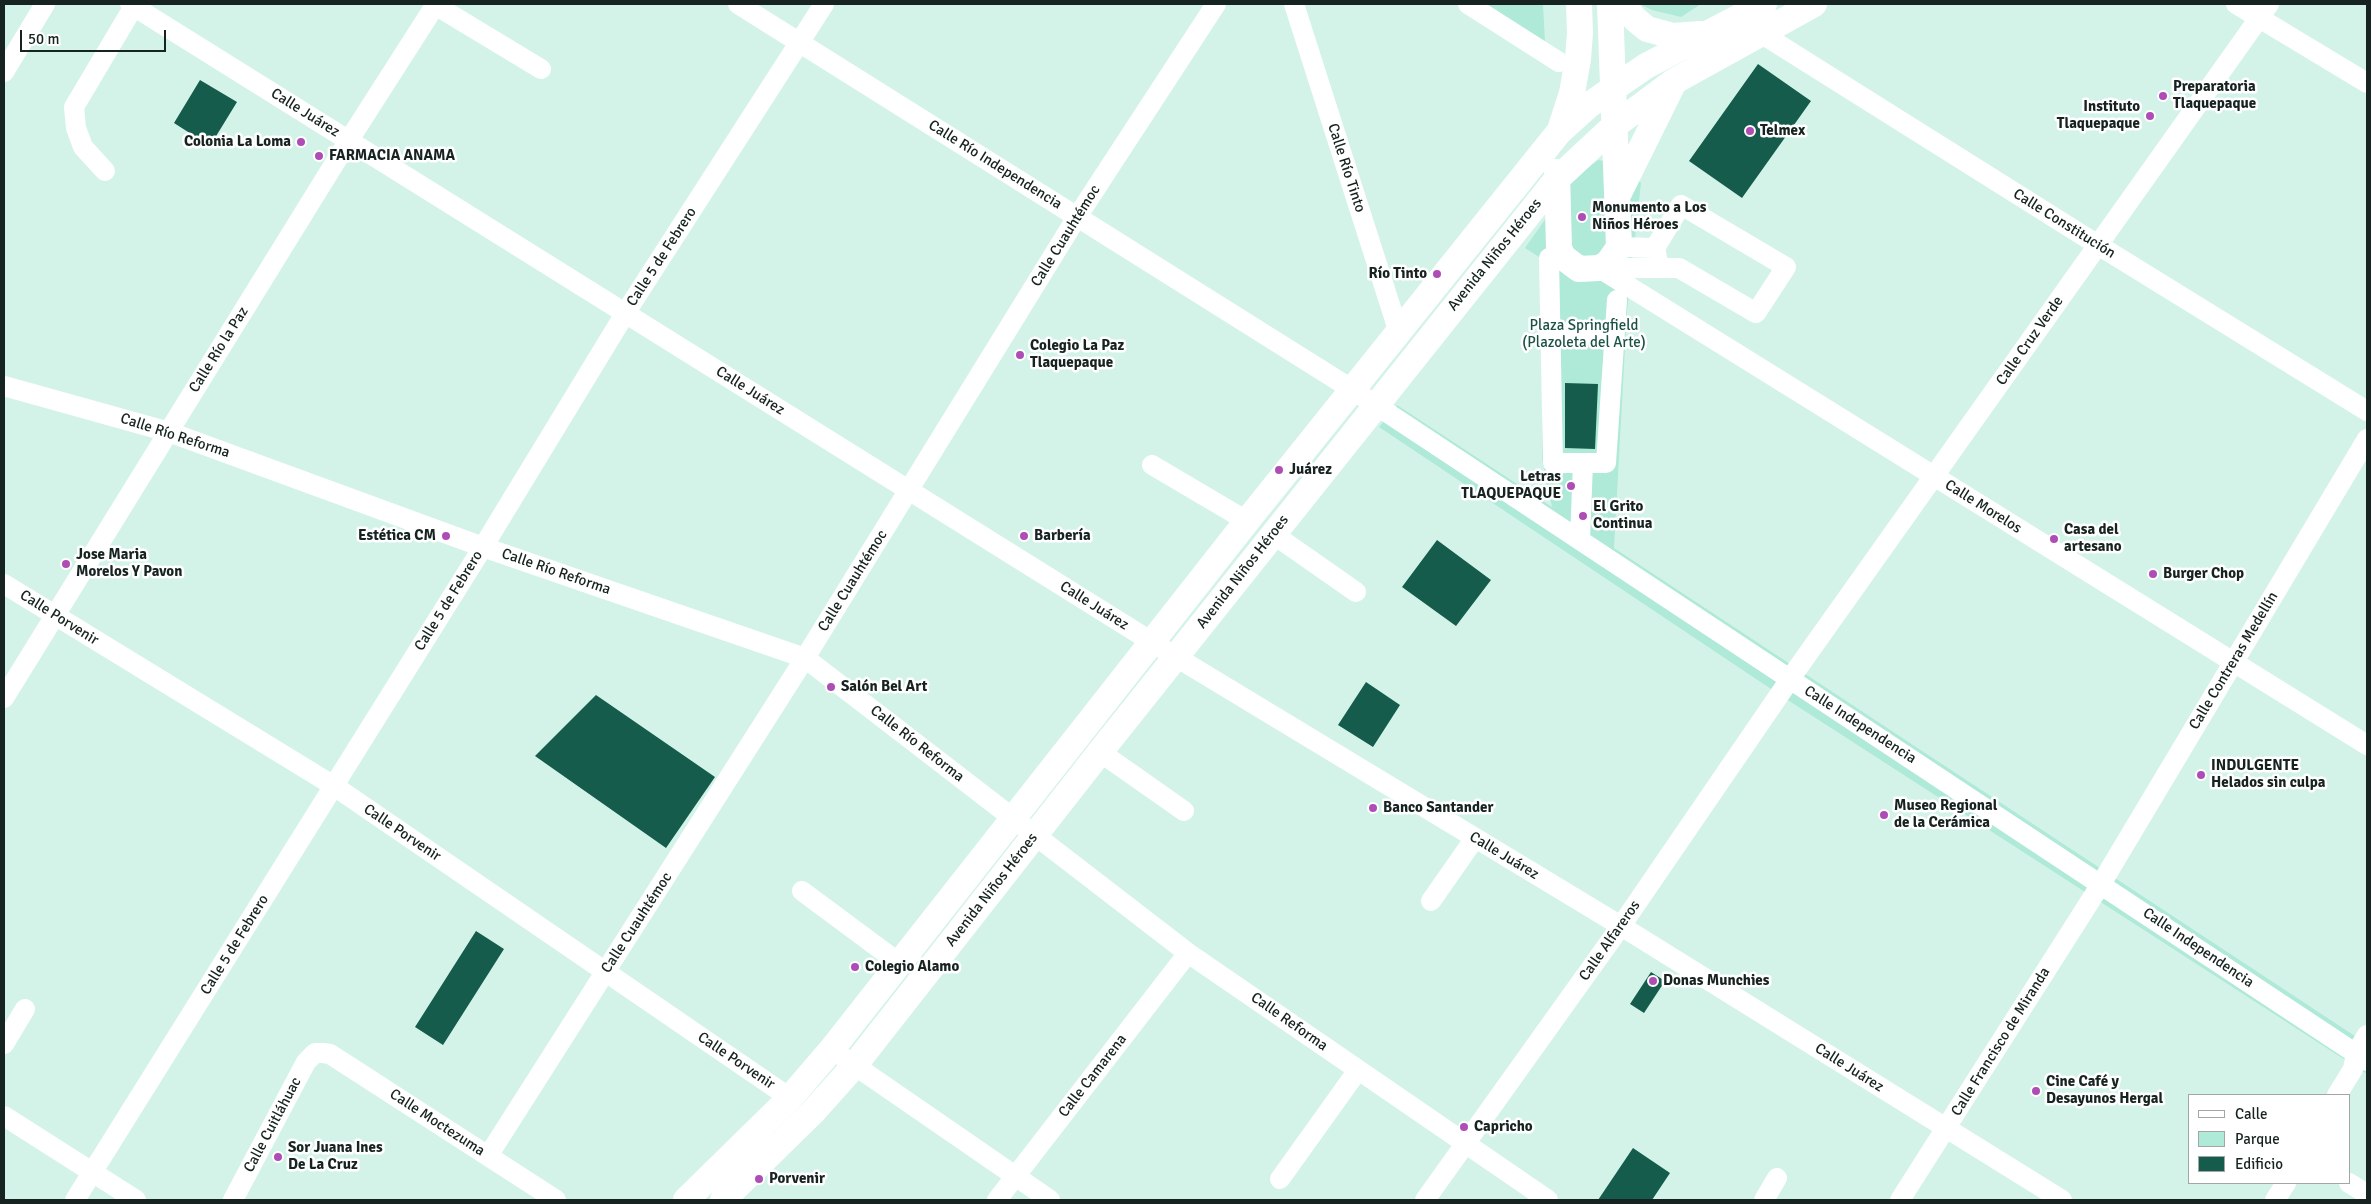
<!DOCTYPE html>
<meta charset="utf-8">
<style>
body{margin:0}
#map{position:relative;width:2371px;height:1204px;overflow:hidden;background:#d3f3e9;font-family:Signika,sans-serif}
canvas{display:block}
.frame{position:absolute;inset:0;border:5px solid #172320;pointer-events:none}
.legend{position:absolute;left:2188px;top:1094px;width:162px;height:90px;box-sizing:border-box;background:#fff;border:1px solid #a2a7a6;margin:0;padding:6px 9px;list-style:none;font-size:15px;color:#172320}
.legend li{display:flex;align-items:center;gap:10px;height:25px}
.legend b{width:25px;border:1px solid #a2a7a6}
.scale{position:absolute;left:20px;top:30px;width:146px;height:22px;box-sizing:border-box;border:2px solid #172320;border-top:0;padding-left:6px;font-size:15px;line-height:18px;white-space:nowrap;color:#172320;-webkit-text-stroke:4px #fff;paint-order:stroke}
</style>
<div id="map">
<canvas width="2371" height="1204"></canvas>
<div class="frame"></div>
<ul class="legend">
<li><b style="height:6px;background:#fff"></b>Calle</li>
<li><b style="height:14px;background:#afe9d8"></b>Parque</li>
<li><b style="height:14px;background:#155c4c"></b>Edificio</li>
</ul>
<div class="scale">50 m</div>
</div>
<script>
const g = document.querySelector('canvas').getContext('2d');
g.lineJoin = 'round';
function paint(path, color) { g.fillStyle = color; g.fill(path, 'evenodd'); }
const poly = rows => new Path2D(rows.map(r => 'M' + r).join(''));
function trace(path, color, width, dash) { g.strokeStyle = color; g.lineWidth = width; g.lineCap = dash ? 'butt' : 'round'; g.setLineDash(dash || []); g.stroke(path); }
function drawText(font, color, halo, rows, align = 'center') {
  g.font = font + ' Signika,sans-serif'; g.lineWidth = 5; g.setLineDash([]); g.textBaseline = 'middle'; g.strokeStyle = halo; g.fillStyle = color; for (const [text, x, y, turn = 0] of rows) {
    g.save(); g.translate(x, y); g.rotate((+turn || 0) * Math.PI / 180); g.textAlign = isNaN(turn) ? turn : align; if (halo) g.strokeText(text, 0, 0); g.fillText(text, 0, 0); g.restore();
  }
}
const green = poly([
 [1485,4,1543,4,1545,42],
 [1640,4,1701,4,1681,17,1652,10],
 [1598,160,1623,164,1641,183,1627,311,1614,548,2367,1044,2367,1074,1780,695,1379,427,1397,405,1552,507,1542,459,1542,259,1525,248,1575,177]
]);
const building = poly([
 [1758,64,1811,101,1742,198,1689,161],
 [200,80,237,102,210,146,174,123],
 [1565,383,1598,384,1595,449,1565,448],
 [1437,540,1491,580,1456,626,1402,587],
 [1366,682,1400,705,1373,747,1338,725],
 [596,695,715,777,666,848,535,756],
 [476,931,504,949,443,1045,415,1027],
 [1651,972,1665,981,1644,1013,1630,1004],
 [1633,1148,1670,1173,1652,1200,1598,1200]
]);
const minor = poly([
 [130,4,1176,657,1621,926,2062,1200],
 [738,4,1353,390,2367,1061],
 [1294,4,1399,333],
 [1468,4,1559,62],
 [2236,4,2367,83],
 [435,5,541,69],
 [1762,34,2098,245,2367,411],
 [4,72,45,4],
 [105,171,83,147,76,128,74,107,134,6],
 [1619,247,1655,248],
 [1549,258,1553,463,1606,463,1617,300],
 [1599,268,2367,745],
 [1599,268,1679,268,1756,313,1786,267,1681,205,1655,248,1659,268],
 [1550,332,1614,334],
 [4,386,169,432,483,547,805,658,1188,953,1548,1200],
 [1152,465,1247,521],
 [1273,534,1356,592],
 [1580,540,1583,463],
 [4,584,334,786,790,1098],
 [4,698,349,140,436,4],
 [1100,752,1184,811],
 [802,891,899,963],
 [1431,901,1475,838],
 [4,1044,25,1009],
 [844,1058,1050,1200],
 [2337,1095,2353,1069,2356,1053,2367,1035],
 [4,1116,136,1200],
 [488,1156,805,658,1077,217,1216,4],
 [1280,1179,1358,1070],
 [2349,1183,2367,1194],
 [75,1200,483,547,626,312,824,4],
 [233,1200,306,1062,315,1053,323,1053,330,1054,556,1200],
 [997,1200,1188,953],
 [1425,1200,1621,926,1797,669,2269,4],
 [1764,1200,1777,1178],
 [1900,1200,2101,884,2367,439],
 [2275,1200,2286,1183]
]);
const major = poly([
 [1623,4,1635,19,1647,29,1673,36,1701,34],
 [1560,130,1572,93,1578,59,1580,33,1579,4],
 [1557,172,1559,248,1563,257,1579,269,1599,268,1608,263,1619,247,1610,4],
 [1618,195,1673,84],
 [686,1200,790,1098,832,1049,1247,521,1559,132,1589,105,1646,66,1764,4],
 [723,1200,812,1113,854,1066,1100,752,1556,180,1614,126,1673,82,1814,4]
]);
const markers = [
 [2163,96,5,"#ae4db5"],
 [2150,116,5,"#ae4db5"],
 [1750,131,5,"#ae4db5"],
 [301,142,5,"#ae4db5"],
 [319,156,5,"#ae4db5"],
 [1582,217,5,"#ae4db5"],
 [1437,274,5,"#ae4db5"],
 [1020,355,5,"#ae4db5"],
 [1279,470,5,"#ae4db5"],
 [1571,486,5,"#ae4db5"],
 [1583,516,5,"#ae4db5"],
 [446,536,5,"#ae4db5"],
 [1024,536,5,"#ae4db5"],
 [2054,539,5,"#ae4db5"],
 [66,564,5,"#ae4db5"],
 [2153,574,5,"#ae4db5"],
 [831,687,5,"#ae4db5"],
 [2201,775,5,"#ae4db5"],
 [1373,808,5,"#ae4db5"],
 [1884,815,5,"#ae4db5"],
 [855,967,5,"#ae4db5"],
 [1653,981,5,"#ae4db5"],
 [2036,1091,5,"#ae4db5"],
 [1464,1127,5,"#ae4db5"],
 [278,1157,5,"#ae4db5"],
 [759,1179,5,"#ae4db5"]
];
const poiNames = [
 ["Preparatoria",2173,87],
 ["Tlaquepaque",2173,104],
 ["Instituto",2140,107,"right"],
 ["Tlaquepaque",2140,124,"right"],
 ["Telmex",1760,131],
 ["Colonia La Loma",291,142,"right"],
 ["FARMACIA ANAMA",329,156],
 ["Monumento a Los",1592,208],
 ["Niños Héroes",1592,225],
 ["Río Tinto",1427,274,"right"],
 ["Colegio La Paz",1030,346],
 ["Tlaquepaque",1030,363],
 ["Juárez",1289,470],
 ["Letras",1561,477,"right"],
 ["TLAQUEPAQUE",1561,494,"right"],
 ["El Grito",1593,507],
 ["Continua",1593,524],
 ["Casa del",2064,530],
 ["artesano",2064,547],
 ["Estética CM",436,536,"right"],
 ["Barbería",1034,536],
 ["Jose Maria",76,555],
 ["Morelos Y Pavon",76,572],
 ["Burger Chop",2163,574],
 ["Salón Bel Art",841,687],
 ["INDULGENTE",2211,766],
 ["Helados sin culpa",2211,783],
 ["Museo Regional",1894,806],
 ["de la Cerámica",1894,823],
 ["Banco Santander",1383,808],
 ["Colegio Alamo",865,967],
 ["Donas Munchies",1663,981],
 ["Cine Café y",2046,1082],
 ["Desayunos Hergal",2046,1099],
 ["Capricho",1474,1127],
 ["Sor Juana Ines",288,1148],
 ["De La Cruz",288,1165],
 ["Porvenir",769,1179]
];
const streetNames = [
 ["Calle Juárez",305,113,32],
 ["Calle Río Independencia",995,165,32],
 ["Calle Río Tinto",1346,168,72],
 ["Calle Constitución",2064,224,32],
 ["Calle Cuauhtémoc",1066,236,-58],
 ["Avenida Niños Héroes",1495,255,-51],
 ["Calle 5 de Febrero",662,257,-57],
 ["Calle Cruz Verde",2030,341,-55],
 ["Calle Río la Paz",219,350,-58],
 ["Calle Juárez",750,391,32],
 ["Calle Río Reforma",175,436,18],
 ["Calle Morelos",1983,507,32],
 ["Calle Río Reforma",556,572,19],
 ["Avenida Niños Héroes",1243,572,-52],
 ["Calle Cuauhtémoc",853,581,-58],
 ["Calle 5 de Febrero",449,601,-58],
 ["Calle Juárez",1094,606,32],
 ["Calle Porvenir",59,618,32],
 ["Calle Contreras Medellín",2234,661,-59],
 ["Calle Independencia",1860,725,33],
 ["Calle Río Reforma",917,744,38],
 ["Calle Porvenir",402,833,34],
 ["Calle Juárez",1504,856,31],
 ["Avenida Niños Héroes",992,890,-52],
 ["Calle Cuauhtémoc",637,923,-57],
 ["Calle Alfareros",1610,941,-55],
 ["Calle 5 de Febrero",235,945,-58],
 ["Calle Independencia",2198,948,34],
 ["Calle Reforma",1289,1022,35],
 ["Calle Francisco de Miranda",2001,1042,-58],
 ["Calle Porvenir",736,1061,34],
 ["Calle Juárez",1849,1068,32],
 ["Calle Camarena",1093,1076,-52],
 ["Calle Moctezuma",437,1123,33],
 ["Calle Cuitláhuac",273,1125,-62]
];
const parkNames = [
 ["Plaza Springfield",1584,326],
 ["(Plazoleta del Arte)",1584,343]
];
paint(green, '#afe9d8');
paint(building, '#155c4c');
trace(minor, '#fff', 20);
trace(major, '#fff', 26);
for (const [x, y, r, color] of markers) { const dot = new Path2D(); dot.arc(x, y, r, 0, 2 * Math.PI); g.fillStyle = color; g.fill(dot); trace(dot, '#fff', 2); }
drawText('bold 15px', '#172320', '#fff', poiNames, 'left');
drawText('15px', '#172320', '#fff', streetNames);
drawText('15px', '#1b5245', '#fff', parkNames);
</script>
